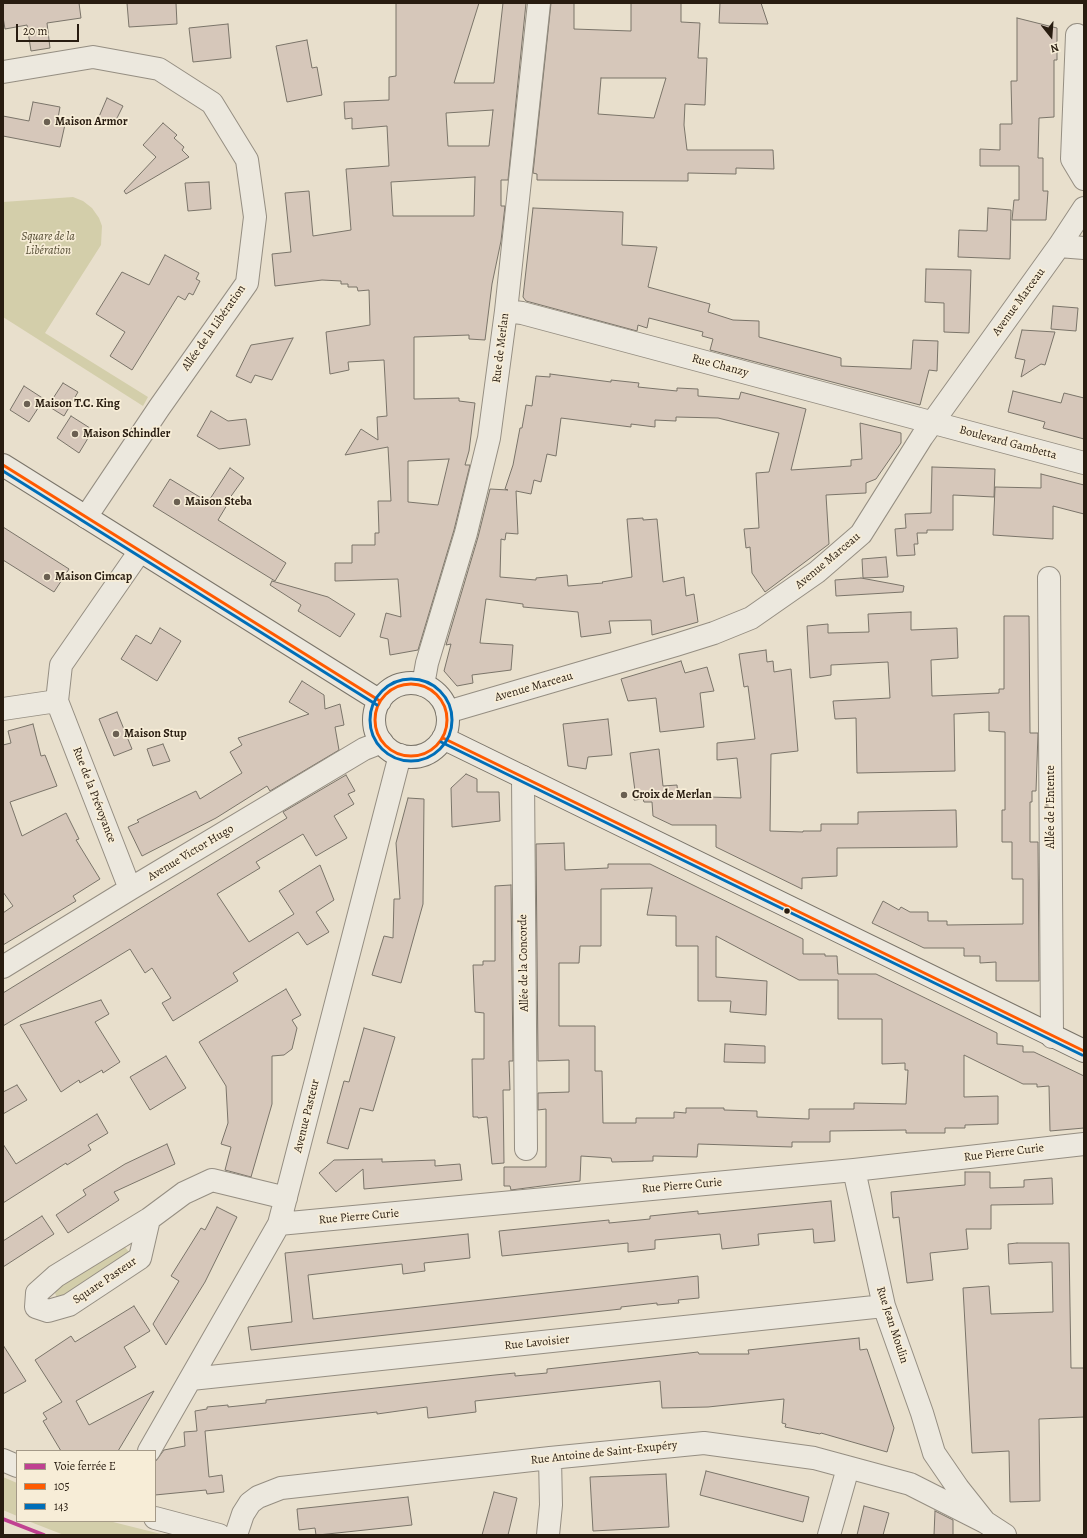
<!DOCTYPE html>
<meta charset="utf-8">
<style>
body{margin:0}
#map{position:relative;width:1087px;height:1538px;overflow:hidden;background:#e8dfcc;font-family:Alegreya,serif}
canvas{display:block}
.frame{position:absolute;inset:0;border:4px solid #281c10;pointer-events:none}
.legend{position:absolute;left:16px;top:1450px;width:140px;height:72px;box-sizing:border-box;background:#f7edd7;border:1px solid #a49987;margin:0;padding:5px 7px;list-style:none;font-size:12px;color:#281c10}
.legend li{display:flex;align-items:center;gap:8px;height:20px}
.legend b{width:20px;border:1px solid #a49987}
.north{position:absolute;left:1031px;top:16px;width:40px;height:40px;-webkit-text-stroke:3px #f7edd7;paint-order:stroke;rotate:163deg;font-size:11px;font-weight:700;line-height:16px;text-align:center;color:#281c10}
.north::after{content:'';display:block;margin:auto;width:14px;height:18px;background:#281c10;clip-path:polygon(50% 0,100% 100%,50% 72%,0 100%)}
.scale{position:absolute;left:16px;top:24px;width:63px;height:18px;box-sizing:border-box;border:2px solid #281c10;border-top:0;padding-left:5px;font-size:12px;line-height:14px;white-space:nowrap;color:#281c10;-webkit-text-stroke:3px #f7edd7;paint-order:stroke}
</style>
<div id="map">
<canvas width="1087" height="1538"></canvas>
<div class="frame"></div>
<ul class="legend">
<li><b style="height:5px;background:#c04191"></b>Voie ferrée E</li>
<li><b style="height:5px;background:#ff5a00"></b>105</li>
<li><b style="height:5px;background:#006eb8"></b>143</li>
</ul>
<div class="north">N</div>
<div class="scale">20 m</div>
</div>
<script>
const g = document.querySelector('canvas').getContext('2d');
g.lineJoin = 'round';
function paint(path, color) { g.fillStyle = color; g.fill(path, 'evenodd'); }
const poly = rows => new Path2D(rows.map(r => 'M' + r).join(''));
function trace(path, color, width, dash) { g.strokeStyle = color; g.lineWidth = width; g.lineCap = dash ? 'butt' : 'round'; g.setLineDash(dash || []); g.stroke(path); }
function drawText(font, color, halo, rows, align = 'center') {
  g.font = font + ' Alegreya,serif'; g.lineWidth = 3.5; g.setLineDash([]); g.textBaseline = 'middle'; g.strokeStyle = halo; g.fillStyle = color; for (const [text, x, y, turn = 0] of rows) {
    g.save(); g.translate(x, y); g.rotate((+turn || 0) * Math.PI / 180); g.textAlign = isNaN(turn) ? turn : align; if (halo) g.strokeText(text, 0, 0); g.fillText(text, 0, 0); g.restore();
  }
}
const green = poly([
 [73,197,83,201,92,208,99,218,102,226,101,245,45,333,148,397,143,406,3,317,3,202],
 [122,1246,125,1247,129,1252,129,1258,69,1299,57,1298,55,1293,55,1288],
 [3,1477,17,1483,17,1516,3,1510],
 [28,1521,109,1521,165,1535,64,1535]
]);
const building = poly([
 [3,3,79,3,81,18,47,23,50,48,31,51,27,25,5,29,3,17,3,3],
 [127,3,176,3,177,24,129,27,127,3],
 [396,3,479,3,454,83,494,83,503,3,526,3,508,180,501,180,501,206,505,206,501,241,492,284,485,340,469,339,469,335,414,337,414,399,459,398,459,401,475,403,469,451,465,465,470,465,454,530,418,650,390,655,388,639,380,637,386,613,401,617,398,579,335,581,335,563,352,563,352,545,375,545,375,533,379,533,378,501,391,501,388,447,345,455,361,429,378,440,377,417,387,416,384,360,348,362,349,370,330,374,326,332,370,325,369,290,358,291,357,287,348,287,348,284,341,284,341,281,322,280,275,286,272,254,291,252,285,193,309,191,313,236,351,230,346,169,389,166,387,126,352,129,352,118,345,119,344,102,389,100,389,77,396,76,396,3],
 [493,110,489,146,448,146,446,113,493,110],
 [475,177,474,216,393,216,391,182,475,177],
 [449,459,438,505,408,502,408,461,449,459],
 [551,3,574,3,574,29,631,31,631,3,681,3,681,22,700,23,698,58,707,58,705,105,685,104,684,125,687,150,773,150,774,169,736,168,736,174,688,173,688,181,537,180,537,174,533,173,551,3],
 [601,78,666,78,654,118,598,114,601,78],
 [720,3,761,3,768,24,719,23,720,3],
 [1017,18,1057,28,1057,60,1054,60,1054,117,1039,118,1038,158,1043,158,1043,191,1048,191,1046,220,1012,220,1014,200,1019,200,1019,166,980,166,980,149,1000,150,1000,124,1012,124,1011,81,1017,81,1017,18],
 [228,24,231,58,193,62,189,28,228,24],
 [307,40,312,68,317,67,322,95,287,102,276,46,307,40],
 [107,98,123,106,113,126,98,119,107,98],
 [33,102,60,107,58,118,66,120,60,147,3,136,3,116,29,121,33,102],
 [163,123,177,135,174,138,184,147,182,150,189,157,126,194,124,191,156,157,143,145,163,123],
 [209,182,211,209,188,211,185,183,209,182],
 [533,208,623,212,622,245,657,247,648,287,710,304,708,312,733,320,759,321,759,337,841,358,841,366,911,369,913,340,938,341,937,371,929,370,920,405,710,350,713,339,702,336,703,332,649,318,647,328,638,325,637,331,526,301,523,297,533,208],
 [988,208,1011,210,1010,259,958,257,959,230,987,231,988,208],
 [165,255,199,273,196,279,200,281,193,295,189,293,185,300,178,296,132,370,110,356,125,332,96,314,122,272,149,285,165,255],
 [926,269,971,270,969,333,944,332,944,303,925,302,926,269],
 [1053,306,1078,308,1076,331,1051,329,1053,306],
 [1022,330,1055,332,1045,365,1041,364,1021,377,1025,360,1015,358,1022,330],
 [293,338,272,380,255,375,251,383,236,376,251,345,293,338],
 [550,374,611,382,611,380,639,383,638,387,677,391,677,388,698,389,698,396,739,399,741,392,806,409,791,470,851,466,851,460,862,459,860,423,901,433,901,443,876,479,866,483,866,493,826,495,829,544,765,592,752,573,750,547,746,548,744,529,759,528,756,473,769,472,779,433,718,418,676,417,676,421,655,420,655,427,631,424,631,427,561,418,556,456,547,454,541,482,534,480,531,494,516,491,518,534,506,533,505,540,501,539,500,577,536,580,536,578,567,575,568,586,603,583,602,582,632,577,627,519,643,518,643,520,657,519,663,582,684,577,686,596,694,594,698,622,652,635,651,620,609,621,611,633,581,637,578,612,523,607,523,604,486,599,480,643,513,645,511,670,472,675,473,683,457,686,444,671,451,644,446,645,478,537,490,489,508,490,505,489,513,465,520,428,522,428,526,405,532,406,536,376,550,377,550,374],
 [63,383,78,392,64,416,48,406,63,383],
 [24,386,44,399,29,422,10,410,24,386],
 [1013,391,1061,403,1064,393,1084,398,1084,439,1043,428,1045,422,1008,412,1013,391],
 [211,411,228,421,246,419,250,445,219,449,197,436,211,411],
 [71,416,93,430,79,453,57,438,71,416],
 [932,467,995,469,994,497,953,495,953,530,927,530,927,533,917,533,918,544,914,544,915,555,897,556,895,529,906,528,905,514,931,513,932,467],
 [230,468,244,478,229,499,230,500,218,520,286,563,275,581,153,506,170,479,208,502,230,468],
 [1041,474,1084,485,1084,514,1053,506,1053,539,993,535,995,487,1041,488,1041,474],
 [3,527,69,569,54,592,3,560,3,527],
 [886,557,888,577,863,578,862,559,886,557],
 [861,578,904,586,903,592,836,596,835,580,861,578],
 [272,581,328,597,355,614,340,637,298,611,301,605,270,585,272,581],
 [911,612,911,630,957,628,958,658,931,660,932,696,999,693,999,689,1004,689,1004,616,1029,616,1030,733,1038,733,1036,791,1032,791,1032,802,1030,802,1030,842,1038,842,1039,981,996,981,996,962,980,963,980,956,964,956,964,948,924,948,872,923,883,901,899,910,901,907,910,912,928,912,928,921,947,921,947,925,1023,924,1023,879,1012,879,1012,842,1002,842,1002,810,1005,810,1005,732,989,731,989,712,954,714,955,771,857,773,856,718,835,719,833,701,890,698,888,662,831,665,831,675,810,678,807,626,828,624,828,633,869,632,868,614,911,612],
 [160,628,181,641,157,681,121,659,136,635,151,644,160,628],
 [766,650,767,662,773,661,774,672,791,669,798,751,771,754,770,831,803,832,803,831,821,831,821,824,858,824,858,812,956,810,957,847,837,848,837,876,802,878,802,889,716,847,716,825,672,825,653,816,652,802,644,802,643,799,634,800,635,791,630,753,659,749,663,786,677,785,678,796,741,798,737,758,717,760,717,743,755,739,748,686,744,687,739,654,766,650],
 [681,661,685,673,707,667,714,691,700,693,704,727,660,732,656,698,628,701,621,679,681,661],
 [302,681,324,695,325,709,340,704,344,725,335,727,339,750,270,791,267,786,216,818,142,856,128,827,139,822,137,820,196,791,200,799,242,773,230,752,242,745,238,738,309,714,289,702,302,681],
 [117,712,132,749,114,756,99,719,117,712],
 [608,719,612,755,588,757,586,769,568,766,563,724,608,719],
 [33,724,41,756,45,755,57,786,10,802,22,836,66,813,79,839,76,840,100,879,73,896,76,901,3,945,3,913,13,906,3,892,3,745,11,743,8,731,33,724],
 [163,744,170,761,153,766,147,749,163,744],
 [466,774,477,779,477,792,499,792,500,821,452,827,451,788,466,774],
 [346,775,355,791,348,794,354,804,334,816,347,838,316,856,303,834,256,862,260,868,217,894,249,942,294,914,279,891,320,865,334,900,316,912,329,932,307,945,298,932,233,973,238,981,173,1021,162,1003,171,998,152,968,145,973,130,949,3,1026,3,993,287,818,283,812,346,775],
 [408,798,424,799,423,904,401,983,372,975,384,936,393,938,394,899,400,899,396,843,408,798],
 [564,843,565,870,608,868,608,864,650,864,803,939,803,954,825,954,825,956,837,956,838,974,876,974,997,1033,997,1044,1023,1046,1023,1052,1034,1052,1084,1076,1084,1128,1050,1131,1049,1086,1037,1087,1037,1084,1023,1084,964,1055,964,1097,998,1096,998,1124,965,1125,965,1128,945,1128,945,1133,906,1133,906,1130,830,1131,830,1142,792,1142,792,1147,698,1144,697,1157,653,1156,653,1161,612,1162,611,1158,581,1156,580,1181,511,1190,510,1186,504,1186,504,1167,546,1167,546,1109,538,1110,538,1093,569,1092,569,1060,538,1061,536,844,564,843],
 [652,888,647,915,676,916,676,946,698,946,698,1001,731,1001,730,1012,766,1015,767,981,716,977,716,936,799,980,838,980,838,1019,882,1019,882,1064,905,1063,905,1070,908,1070,906,1104,854,1103,854,1109,809,1109,809,1119,757,1117,757,1111,724,1110,724,1108,686,1108,686,1113,674,1112,674,1118,636,1118,636,1123,603,1123,602,1071,595,1071,595,1026,559,1026,559,963,579,963,580,946,601,946,601,889,652,888],
 [511,885,513,1061,509,1061,510,1090,503,1090,504,1163,492,1164,487,1117,478,1118,478,1117,473,1117,472,1059,484,1059,484,1013,475,1012,473,965,483,965,483,961,495,961,495,886,511,885],
 [286,989,301,1015,292,1020,297,1028,292,1049,284,1055,272,1056,272,1104,251,1177,225,1170,231,1147,221,1144,228,1123,226,1086,199,1042,286,989],
 [101,1000,109,1014,95,1022,120,1062,103,1073,102,1070,80,1083,79,1080,61,1092,20,1025,101,1000],
 [364,1028,395,1037,373,1111,360,1108,348,1149,327,1143,344,1081,349,1082,364,1028],
 [725,1044,765,1046,765,1063,724,1062,725,1044],
 [166,1056,186,1088,150,1110,130,1077,166,1056],
 [17,1085,27,1100,3,1114,3,1092,17,1085],
 [97,1114,108,1133,88,1145,91,1150,67,1165,66,1163,3,1203,3,1144,16,1164,97,1114],
 [167,1144,175,1164,114,1192,119,1200,68,1233,56,1215,86,1195,83,1190,125,1164,167,1144],
 [382,1159,382,1162,435,1160,435,1166,460,1164,462,1180,364,1189,363,1169,336,1192,319,1173,334,1160,382,1159],
 [965,1172,990,1172,990,1188,1024,1187,1024,1180,1052,1178,1053,1204,991,1205,991,1229,966,1229,968,1249,930,1253,933,1280,907,1283,899,1217,893,1218,891,1192,965,1185,965,1172],
 [831,1201,835,1241,814,1243,813,1229,758,1234,759,1245,722,1249,720,1234,655,1240,655,1249,628,1252,628,1243,502,1256,499,1231,609,1220,609,1223,650,1219,650,1216,698,1211,698,1214,831,1201],
 [217,1207,237,1217,205,1282,166,1345,153,1324,179,1281,171,1276,201,1228,205,1230,217,1207],
 [42,1216,54,1234,3,1267,3,1241,42,1216],
 [468,1234,470,1258,424,1263,425,1271,403,1274,402,1264,308,1275,313,1319,698,1276,699,1298,678,1300,679,1303,657,1305,657,1303,621,1307,621,1309,251,1350,248,1327,292,1322,285,1253,468,1234],
 [1017,1243,1069,1243,1071,1368,1084,1368,1084,1417,1039,1419,1040,1501,1010,1502,1009,1451,972,1453,963,1288,989,1286,991,1314,1053,1312,1052,1262,1009,1264,1008,1244,1017,1243],
 [134,1306,150,1331,124,1347,136,1367,76,1401,89,1425,154,1391,118,1451,61,1451,43,1421,47,1419,43,1413,62,1402,35,1360,71,1336,75,1342,134,1306],
 [859,1338,860,1350,867,1349,894,1428,887,1452,821,1433,820,1434,785,1427,786,1424,782,1423,784,1399,708,1407,662,1408,660,1381,475,1401,476,1412,428,1418,427,1407,377,1414,377,1412,205,1431,209,1477,222,1475,224,1492,207,1494,206,1490,155,1495,155,1462,164,1450,185,1446,184,1432,197,1431,195,1411,207,1409,207,1407,228,1405,228,1407,266,1403,266,1400,495,1375,515,1373,515,1376,547,1373,547,1369,698,1352,699,1354,749,1354,748,1350,859,1338],
 [3,1345,26,1381,3,1394,3,1345],
 [706,1471,809,1497,803,1522,700,1495,706,1471],
 [666,1474,669,1527,593,1531,590,1477,666,1474],
 [494,1492,517,1498,508,1535,482,1535,494,1492],
 [408,1497,412,1525,318,1535,316,1535,315,1528,299,1530,297,1509,408,1497],
 [864,1506,889,1513,883,1535,857,1535,864,1506],
 [935,1511,953,1520,953,1535,934,1535,935,1511]
]);
const street = poly([
 [1077,35,1072,159,1084,179],
 [3,72,93,57,159,69,212,103,247,160,255,217,247,283,159,408,86,517],
 [1059,246,1084,248],
 [506,311,522,313,1084,463],
 [1049,578,1052,1037],
 [423,685,427,663,466,533,489,438,506,311,539,3],
 [3,709,57,701],
 [447,712,676,645,714,633,751,618,817,572,861,534,922,437,1059,246,1084,208],
 [523,777,526,1149],
 [130,889,57,701,61,665,140,551],
 [3,967,130,889,364,749,382,742],
 [854,1170,884,1306,922,1413,934,1453,958,1488,985,1522,1005,1535],
 [149,1219,140,1258,69,1305,48,1311,36,1307,37,1293,56,1276,149,1219,184,1193,212,1180,286,1198],
 [279,1224,854,1170,1084,1144],
 [191,1379,884,1306],
 [149,1451,279,1224,400,755],
 [3,1460,17,1466],
 [155,1518,219,1535],
 [236,1535,243,1514,250,1503,258,1497,281,1488,550,1458,704,1443,814,1458,910,1484,985,1522],
 [548,1535,551,1505,550,1458],
 [829,1535,848,1468]
]);
const secondary = poly([
 [3,465,380,701],
 '374 720a37 37 0 1 1 74 0a37 37 0 1 1-74 0Z',
 [443,738,1084,1051]
]);
const bus1 = poly([
 [3,465,380,701],
 '375 720a36 36 0 1 1 72 0a36 36 0 1 1-72 0Z',
 [443,738,1084,1051]
]);
const bus2 = poly([
 [3,471,377,705],
 '370 720a41 41 0 1 1 82 0a41 41 0 1 1-82 0Z',
 [441,742,1082,1055]
]);
const rail1 = poly([
 [3,1519,44,1535]
]);
const markers = [
 [47,122,4,"#6b6052"],
 [27,404,4,"#6b6052"],
 [75,434,4,"#6b6052"],
 [177,502,4,"#6b6052"],
 [47,577,4,"#6b6052"],
 [116,734,4,"#6b6052"],
 [624,795,4,"#6b6052"],
 [787,911,3.5,"#281c10"]
];
const poiNames = [
 ["Maison Armor",55,122],
 ["Maison T.C. King",35,404],
 ["Maison Schindler",83,434],
 ["Maison Steba",185,502],
 ["Maison Cimcap",55,577],
 ["Maison Stup",124,734],
 ["Croix de Merlan",632,795]
];
const parkNames = [
 ["Square de la",48,237],
 ["Libération",48,251]
];
const streetNames = [
 ["Avenue Marceau",1019,302,-54],
 ["Allée de la Libération",214,328,-55],
 ["Rue de Merlan",501,348,-83],
 ["Rue Chanzy",720,366,15],
 ["Boulevard Gambetta",1008,443,15],
 ["Avenue Marceau",828,561,-40],
 ["Avenue Marceau",534,687,-16],
 ["Rue de la Prévoyance",94,795,69],
 ["Allée de l'Entente",1051,807,-90],
 ["Avenue Victor Hugo",191,853,-31],
 ["Allée de la Concorde",524,963,-91],
 ["Avenue Pasteur",307,1116,-76],
 ["Rue Pierre Curie",1004,1153,-7],
 ["Rue Pierre Curie",682,1186,-5],
 ["Rue Pierre Curie",359,1217,-5],
 ["Square Pasteur",105,1281,-34],
 ["Rue Jean Moulin",892,1325,72],
 ["Rue Lavoisier",537,1343,-6],
 ["Rue Antoine de Saint-Exupéry",604,1453,-6]
];
paint(green, '#d3ceaa');
paint(building, '#d6c7ba');
trace(building, '#7a7469', 1);
trace(street, '#958e82', 24);
trace(secondary, '#7a7469', 24);
trace(street, '#ece8de', 22);
trace(secondary, '#ece8de', 22);
trace(bus1, '#ff5a00', 3);
trace(bus2, '#006eb8', 3);
trace(rail1, '#c04191', 4);
for (const [x, y, r, color] of markers) { const dot = new Path2D(); dot.arc(x, y, r, 0, 2 * Math.PI); g.fillStyle = color; g.fill(dot); trace(dot, '#f7edd7', 1.5); }
drawText('bold 12px', '#281c10', '#f7edd7', poiNames, 'left');
drawText('italic 12px', '#564e36', '#f7edd7', parkNames);
drawText('12px', '#281c10', '#f7edd7', streetNames);
</script>
